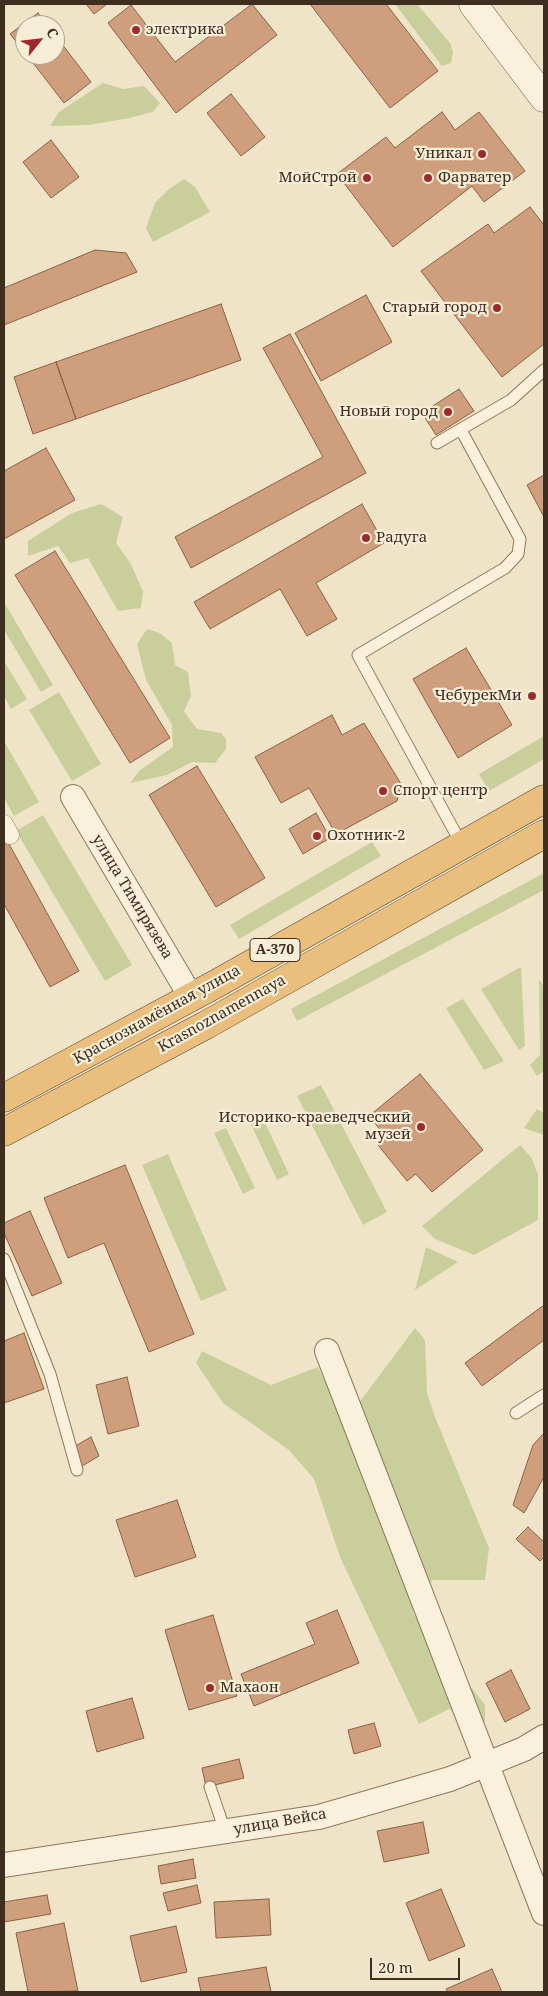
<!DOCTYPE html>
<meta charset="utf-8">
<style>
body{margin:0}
#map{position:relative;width:548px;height:1996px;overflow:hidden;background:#f0e4c8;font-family:"Noto Serif",serif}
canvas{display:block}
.frame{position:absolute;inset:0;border:5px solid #3d2e20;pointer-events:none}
.north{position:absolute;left:15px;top:15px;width:50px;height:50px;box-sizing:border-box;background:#f7eed8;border:1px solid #ada18e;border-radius:50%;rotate:61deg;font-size:14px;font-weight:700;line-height:20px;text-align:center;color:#3d2e20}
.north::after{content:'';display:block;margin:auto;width:18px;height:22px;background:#9e2a2b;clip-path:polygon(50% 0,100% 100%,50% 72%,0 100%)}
.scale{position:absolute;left:370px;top:1958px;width:90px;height:22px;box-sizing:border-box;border:2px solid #3d2e20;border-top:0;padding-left:6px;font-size:15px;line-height:18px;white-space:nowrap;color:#3d2e20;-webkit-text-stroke:4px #f7eed8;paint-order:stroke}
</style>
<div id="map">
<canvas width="548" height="1996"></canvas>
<div class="frame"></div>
<div class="north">С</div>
<div class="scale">20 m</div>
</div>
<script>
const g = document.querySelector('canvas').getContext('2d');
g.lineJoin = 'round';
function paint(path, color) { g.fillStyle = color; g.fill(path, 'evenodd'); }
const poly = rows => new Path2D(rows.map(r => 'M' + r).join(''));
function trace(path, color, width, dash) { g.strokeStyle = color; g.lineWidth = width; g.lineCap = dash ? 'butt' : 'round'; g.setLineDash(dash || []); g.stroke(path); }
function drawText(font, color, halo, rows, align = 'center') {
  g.font = font + ' "Noto Serif",serif'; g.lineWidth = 4.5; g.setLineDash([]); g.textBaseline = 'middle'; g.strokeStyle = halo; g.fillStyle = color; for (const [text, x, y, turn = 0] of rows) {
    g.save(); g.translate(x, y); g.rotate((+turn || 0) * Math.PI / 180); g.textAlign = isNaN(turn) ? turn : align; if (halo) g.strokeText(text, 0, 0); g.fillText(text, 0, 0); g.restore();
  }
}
const green = poly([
 [395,4,417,4,450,43,453,53,451,63,442,66],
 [103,83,123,89,144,86,160,103,153,112,130,118,89,125,50,126,59,112],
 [184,179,195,187,210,212,153,242,146,228,155,203,169,189],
 [101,504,123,517,116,543,131,564,143,592,141,608,118,611,88,558,70,563,58,546,28,556,28,541,72,513],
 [4,602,53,685,41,692,4,630],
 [147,629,160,633,172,643,175,665,188,672,191,696,184,711,197,729,221,733,226,739,226,749,215,763,192,762,167,775,130,783,140,770,173,747,172,725,146,680,137,644],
 [4,661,27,699,11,709,4,696],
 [59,692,101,764,72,781,29,710],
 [544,736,544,759,489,791,479,774],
 [4,741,39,802,14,816,4,798],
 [43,815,132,965,105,981,16,831],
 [372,842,381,856,239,939,230,925],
 [544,873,544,890,297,1021,291,1009],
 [521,967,525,1046,519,1050,481,989],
 [539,979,544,987,544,1071,537,1076,530,1065,540,1055],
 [463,999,504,1061,484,1070,446,1008],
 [321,1085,387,1212,363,1225,297,1096],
 [537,1109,544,1113,544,1135,524,1128],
 [260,1112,289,1174,277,1180,248,1118],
 [226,1128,255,1188,243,1194,214,1133],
 [520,1145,531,1157,538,1174,538,1220,474,1255,435,1239,422,1226],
 [168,1154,227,1290,201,1301,142,1165],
 [426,1247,458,1262,415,1290],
 [415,1328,425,1340,427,1393,435,1417,489,1548,485,1580,432,1580,413,1612,424,1633,463,1685,473,1689,485,1705,485,1721,479,1724,449,1709,419,1724,340,1557,314,1479,289,1450,223,1403,196,1363,202,1351,271,1385,318,1367,340,1413,358,1404]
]);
const building = poly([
 [86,4,107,4,94,14,86,4],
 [252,4,277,35,176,113,108,23,131,5,175,62,252,4],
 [310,4,386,4,438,71,390,108,310,4],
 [38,13,47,25,25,25,25,53,10,34,38,13],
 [55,35,91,82,64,103,27,55,55,55,55,35],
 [231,94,265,137,241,156,207,113,231,94],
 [442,112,455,130,479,112,525,171,484,202,472,186,393,247,337,174,386,137,395,148,442,112],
 [51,140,79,177,51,198,23,162,51,140],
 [530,207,544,225,544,344,502,377,421,271,488,224,494,233,530,207],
 [95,250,126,253,137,272,4,325,4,288,95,250],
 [366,295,392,342,321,381,295,333,366,295],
 [221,304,241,360,76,419,56,362,221,304],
 [290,334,366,473,191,568,175,537,323,457,263,348,290,334],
 [56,362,76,419,33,434,14,377,56,362],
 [459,389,474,411,436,435,422,413,459,389],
 [46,448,75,500,4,539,4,471,46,448],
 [544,475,544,517,527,485,544,475],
 [362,504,384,543,316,583,337,619,307,636,280,589,210,629,194,602,362,504],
 [55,551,170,738,130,763,15,575,55,551],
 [466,648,512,725,458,758,413,679,466,648],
 [332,715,342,735,364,723,401,784,397,801,336,834,309,788,281,803,255,757,332,715],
 [197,766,265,878,216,907,149,795,197,766],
 [316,813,330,838,303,854,289,829,316,813],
 [4,835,79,971,50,987,4,904,4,835],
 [420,1074,483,1150,432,1192,416,1174,407,1181,378,1145,387,1138,369,1116,420,1074],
 [125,1165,194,1334,149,1352,104,1243,68,1258,44,1198,125,1165],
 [30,1211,62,1283,32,1296,4,1233,4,1223,30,1211],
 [544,1305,544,1340,482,1386,465,1363,544,1305],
 [24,1333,44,1389,4,1403,4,1341,24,1333],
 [127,1377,139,1426,108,1434,96,1385,127,1377],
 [544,1433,544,1477,524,1513,513,1505,533,1445,544,1433],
 [91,1437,99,1456,82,1466,72,1448,91,1437],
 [177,1500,196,1557,135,1577,116,1520,177,1500],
 [528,1527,544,1542,544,1557,540,1561,516,1539,528,1527],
 [337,1610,359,1663,254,1706,241,1674,315,1644,306,1623,337,1610],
 [213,1615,237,1696,189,1710,165,1630,213,1615],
 [511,1670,530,1709,505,1722,486,1683,511,1670],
 [132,1698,144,1738,97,1752,86,1711,132,1698],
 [374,1723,381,1746,354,1754,348,1730,374,1723],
 [239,1759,244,1778,206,1787,202,1768,239,1759],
 [423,1822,429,1853,384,1862,377,1831,423,1822],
 [193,1859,196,1878,161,1884,158,1866,193,1859],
 [197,1885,201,1903,168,1911,163,1893,197,1885],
 [441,1889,465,1946,429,1961,406,1903,441,1889],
 [47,1895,51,1914,4,1922,4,1902,47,1895],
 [269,1899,271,1935,216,1938,214,1902,269,1899],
 [64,1923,78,1991,28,1992,16,1933,64,1923],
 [176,1926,187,1972,141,1982,130,1936,176,1926],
 [266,1967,271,1992,201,1992,198,1978,266,1967],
 [492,1969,502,1992,448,1992,446,1989,492,1969]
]);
const service = poly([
 [461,430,520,539,518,554,505,568,358,655,462,845],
 [437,443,511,400,544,370],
 [4,1259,50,1374,77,1470],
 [516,1413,544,1395],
 [210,1787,225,1831]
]);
const pedestrian = poly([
 [4,824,10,835]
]);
const minor = poly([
 [73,797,191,997],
 [327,1351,544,1913],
 [4,1865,319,1817,450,1779,524,1749,544,1737]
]);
const secondary = poly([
 [473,4,544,98]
]);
const trunk = poly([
 [4,1098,214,985,544,799],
 [4,1132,206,1025,544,834]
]);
const markers = [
 [136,30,5,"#9e2a2b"],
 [482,154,5,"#9e2a2b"],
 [367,178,5,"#9e2a2b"],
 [428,178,5,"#9e2a2b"],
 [497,308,5,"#9e2a2b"],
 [448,412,5,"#9e2a2b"],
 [366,538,5,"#9e2a2b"],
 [532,696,5,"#9e2a2b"],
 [383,791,5,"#9e2a2b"],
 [317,836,5,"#9e2a2b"],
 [421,1127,5,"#9e2a2b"],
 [210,1688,5,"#9e2a2b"]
];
const shields = [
 [275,950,50]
];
const shieldNames = [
 ["А-370",275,950]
];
const poiNames = [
 ["электрика",146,30],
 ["Уникал",472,154,"right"],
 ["МойСтрой",357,178,"right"],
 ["Фарватер",438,178],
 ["Старый город",487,308,"right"],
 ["Новый город",438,412,"right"],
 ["Радуга",376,538],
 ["ЧебурекМи",522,696,"right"],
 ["Спорт центр",393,791],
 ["Охотник-2",327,836],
 ["Историко-краеведческий",411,1118,"right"],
 ["музей",411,1135,"right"],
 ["Махаон",220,1688]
];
const streetNames = [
 ["улица Тимирязева",132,897,59],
 ["Krasnoznamennaya",222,1014,-29],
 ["Краснознамённая улица",157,1015,-29],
 ["улица Вейса",280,1822,-10]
];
paint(green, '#c9cf9b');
paint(building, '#cf9f7d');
trace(building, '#8d5f41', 1);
trace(service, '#8d765c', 13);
trace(pedestrian, '#8d765c', 19);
trace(minor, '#8d765c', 26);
trace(secondary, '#6f573f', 29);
trace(trunk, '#5b4430', 29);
trace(service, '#faf1dc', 11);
trace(pedestrian, '#faf1dc', 18);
trace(minor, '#faf1dc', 24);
trace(secondary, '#faf1dc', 28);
trace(trunk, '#eabe7c', 28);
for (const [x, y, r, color] of markers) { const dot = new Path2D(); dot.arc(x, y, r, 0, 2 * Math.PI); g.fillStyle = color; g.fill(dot); trace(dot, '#f7eed8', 2); }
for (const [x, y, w] of shields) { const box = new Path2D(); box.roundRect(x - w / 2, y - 11.5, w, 23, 4); g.fillStyle = '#f7eed8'; g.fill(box); trace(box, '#3d2e20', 1); }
drawText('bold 14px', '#3d2e20', null, shieldNames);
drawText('15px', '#3d2e20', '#f7eed8', poiNames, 'left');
drawText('15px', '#3d2e20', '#f7eed8', streetNames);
</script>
